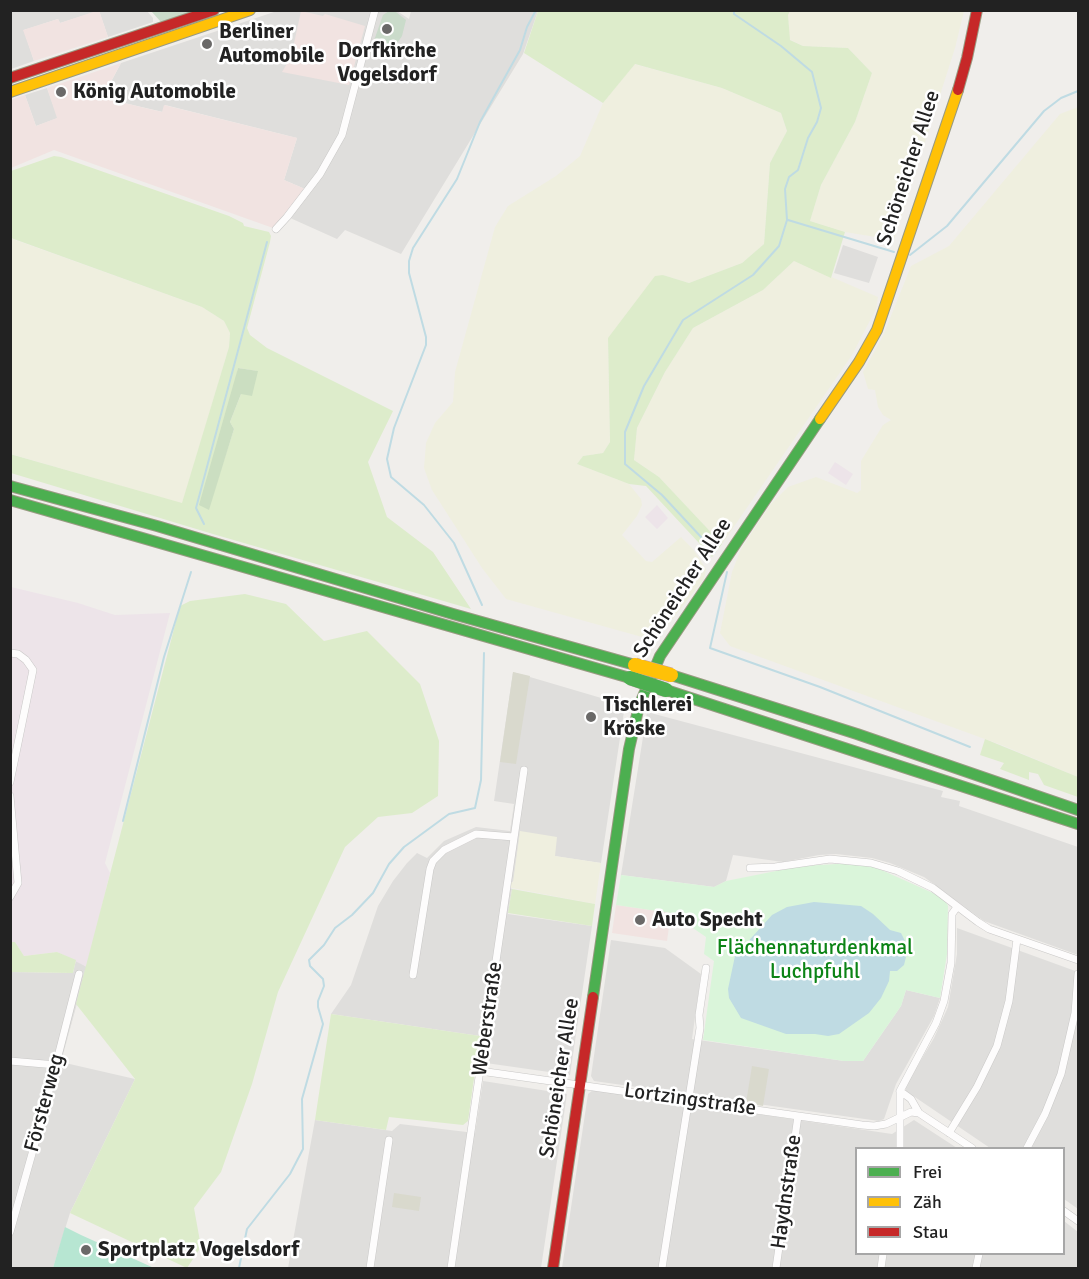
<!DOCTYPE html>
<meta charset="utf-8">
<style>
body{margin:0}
#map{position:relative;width:1089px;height:1279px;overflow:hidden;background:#f0eeeb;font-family:Signika,sans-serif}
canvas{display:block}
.frame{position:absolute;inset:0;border:12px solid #222;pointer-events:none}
.legend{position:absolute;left:855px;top:1147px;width:210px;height:108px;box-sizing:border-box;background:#fff;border:2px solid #a7a7a7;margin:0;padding:8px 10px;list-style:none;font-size:18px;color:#222}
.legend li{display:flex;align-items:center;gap:12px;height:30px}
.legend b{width:30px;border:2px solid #a7a7a7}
</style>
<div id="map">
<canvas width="1089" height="1279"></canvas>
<div class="frame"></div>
<ul class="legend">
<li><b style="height:8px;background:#4caf50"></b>Frei</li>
<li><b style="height:8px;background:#ffc107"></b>Zäh</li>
<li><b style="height:8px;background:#c62828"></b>Stau</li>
</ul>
</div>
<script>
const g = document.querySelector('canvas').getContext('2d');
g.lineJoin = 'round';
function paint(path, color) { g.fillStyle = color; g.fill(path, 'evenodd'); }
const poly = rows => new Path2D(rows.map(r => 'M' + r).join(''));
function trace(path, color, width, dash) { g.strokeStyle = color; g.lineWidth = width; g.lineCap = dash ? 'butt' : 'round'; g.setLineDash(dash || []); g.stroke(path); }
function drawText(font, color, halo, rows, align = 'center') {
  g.font = font + ' Signika,sans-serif'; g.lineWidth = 5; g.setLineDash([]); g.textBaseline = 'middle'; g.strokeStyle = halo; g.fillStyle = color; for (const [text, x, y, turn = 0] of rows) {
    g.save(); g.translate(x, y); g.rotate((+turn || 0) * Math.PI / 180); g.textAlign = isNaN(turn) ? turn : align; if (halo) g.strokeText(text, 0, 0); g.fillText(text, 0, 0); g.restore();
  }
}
const residential = poly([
 [10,11,99,11,60,23,58,19,24,30,34,61,11,69],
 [99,11,147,11,153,18,153,22,108,37],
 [277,11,397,11,409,19,411,11,538,11,523,54,401,254,345,230,337,239,288,217,305,189,284,180,297,138,165,105,163,112,120,102,106,91,121,63],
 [47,88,58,118,36,126,25,95],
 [843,245,878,257,869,283,834,273],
 [513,672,625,705,601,863,554,856,512,882,508,882,508,887,512,889,508,914,592,926,570,1075,486,1063,480,1036,331,1014,351,985,378,906,393,881,407,863,417,853,427,858,444,841,476,827,510,831,514,804,494,801],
 [647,712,943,791,941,797,960,801,959,806,1078,847,1078,955,984,921,924,877,890,863,872,858,836,854,819,855,783,862,733,855,726,881,714,887,621,875],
 [957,928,1078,972,1078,1209,1064,1199,1064,1148,990,1148,906,1091,905,1087,934,1038,948,1007,957,954],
 [611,940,665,948,701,974,692,1039,844,1061,863,1061,901,1006,906,990,940,998,934,1016,896,1084,884,1119,879,1121,594,1081,591,1076],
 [76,960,87,967,61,1062,135,1079,70,1213,53,1268,11,1268,11,972,73,973],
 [483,1081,567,1094,541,1268,288,1268,315,1120,392,1131,400,1124,475,1133],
 [593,1090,892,1134,914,1120,957,1148,856,1148,856,1254,1064,1254,1064,1221,1078,1232,1078,1268,562,1268,588,1094]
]);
const commercial = poly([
 [99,10,108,37,34,61,23,30,58,19,60,23],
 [301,11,323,16,325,14,365,26,349,85,282,72,291,57],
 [121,63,106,91,120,102,162,112,164,105,297,138,284,180,305,189,273,228,54,150,11,168,10,100,25,95,36,126,57,118,47,88],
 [616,905,671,913,667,941,612,933]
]);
const industrial = poly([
 [835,462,853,474,846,485,828,473],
 [657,505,668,518,657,529,645,517],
 [11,587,78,603,115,615,170,613,105,863,110,873,87,967,57,952,24,956,15,942,11,942]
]);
const construction = poly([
 [513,672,530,676,516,764,500,762],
 [752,1066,769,1069,763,1106,746,1103],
 [394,1193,421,1197,419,1211,392,1207]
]);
const farmland = poly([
 [790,10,964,11,955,48,894,240,845,232,810,221,821,185,855,122,872,73,848,48,803,46,789,39,788,14],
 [634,64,722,88,781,113,787,131,770,163,764,244,742,263,689,283,663,275,608,339,610,442,603,453,583,456,577,464,629,484,641,499,642,505,637,516,622,535,646,561,652,562,681,537,693,549,706,569,704,579,663,631,652,636,642,637,506,599,482,568,432,490,424,468,426,443,435,423,453,402,455,372,495,227,508,206,556,176,580,156,603,103],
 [1078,107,1078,777,1004,746,730,646,720,633,732,572,741,549,770,505,788,487,816,477,857,493,861,490,861,461,883,425,891,420,883,415,878,407,875,390,868,389,863,372,883,336,911,266,949,246,1060,114],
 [10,238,202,307,224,321,230,333,229,347,183,504,11,454],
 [794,261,878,297,876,309,852,355,722,544,659,477,634,460,637,428,665,372,693,328,763,290],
 [520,831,557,837,555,856,601,863,595,904,507,887,508,883,513,882]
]);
const grass = poly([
 [538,11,790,11,788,15,790,40,803,46,848,48,872,73,855,122,821,185,810,221,845,232,831,278,794,261,763,290,693,328,665,372,637,428,634,460,659,477,722,544,712,557,646,486,629,484,577,464,583,456,603,453,610,442,608,338,655,276,663,275,689,283,742,263,764,244,770,163,787,131,781,113,722,88,635,64,603,103,524,53],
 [54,156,61,157,229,216,243,223,244,226,269,232,271,236,270,242,247,328,250,335,267,348,393,411,368,462,387,517,433,552,471,609,213,534,11,473,10,454,182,503,229,347,230,333,224,321,202,307,11,238,11,171],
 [238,368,257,371,241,394,230,422,234,429,208,510],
 [245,594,286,604,324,641,367,631,420,684,439,741,438,796,412,813,378,817,345,847,278,992,252,1084,221,1172,194,1208,201,1247,187,1268,70,1213,135,1079,76,1004,180,606,190,601],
 [985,739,1078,777,1078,797,1044,785,1038,774,1029,772,1029,780,1000,769,1004,763,980,755],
 [512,889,595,904,592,926,508,913],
 [11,942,15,942,24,956,57,952,76,960,73,973,11,972],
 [331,1014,480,1036,468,1121,463,1125,389,1117,386,1130,315,1120]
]);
const forest = poly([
 [238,368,258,371,252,396,241,394,230,422,234,429,209,510,199,505]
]);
const cemetery = poly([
 [151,11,194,11,161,22],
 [389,11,396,12,406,20,402,36,389,55,370,52,383,15]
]);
const park = poly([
 [855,863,877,868,944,898,948,906,947,954,940,998,906,990,901,1006,863,1061,844,1061,703,1040,714,961,704,954,706,937,671,913,616,905,621,875,714,887,726,881,801,866]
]);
const pitch = poly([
 [65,1227,81,1235,154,1268,53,1268]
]);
const water = poly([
 [814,902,861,906,873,914,890,930,901,933,905,941,908,949,904,965,897,971,890,971,889,981,881,998,869,1013,839,1034,828,1036,815,1034,786,1034,741,1018,729,998,728,989,735,956,772,915,787,907]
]);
const stream = poly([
 [788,220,894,252],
 [910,255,947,226,1044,111,1061,98,1078,91],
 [204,524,196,508,267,242],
 [715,552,662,495,625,464,625,432,644,386,683,320,753,275,779,246,787,220,785,189,789,177,798,170,808,138,817,122,821,108,812,72,781,46,734,14,734,10],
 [727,572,710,648,820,687,970,747],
 [482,605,454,543,424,505,391,477,387,459,394,428,426,345,426,337,409,273,409,261,413,248,457,179,480,122,520,50,527,27,536,10],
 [123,821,164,657,191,572],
 [239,1268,247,1229,290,1174,303,1149,302,1099,323,1024,318,1007,318,1001,324,986,323,979,310,966,309,960,324,945,335,928,352,915,373,893,389,864,404,847,449,814,475,808,481,780,484,653]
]);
const street = poly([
 [276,229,287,217,320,174,342,135,375,10],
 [10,653,18,654,26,660,33,670,10,782],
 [10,796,18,883,10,897],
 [750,868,775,867,830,859,871,863,898,871,933,888,978,922,989,929,1078,960],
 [413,975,430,869,433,861,444,850,476,834,514,837],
 [10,1061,56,1065],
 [480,1071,862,1125,874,1126,886,1124,911,1112,919,1113,972,1148],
 [900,1091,911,1099,919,1113],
 [949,1133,977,1087,997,1046,1009,1001,1017,939],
 [900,1148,900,1091,936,1023,944,1001,951,963,952,914,957,907],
 [1027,1148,1045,1114,1061,1074,1075,1013,1078,974],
 [1064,1211,1078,1221],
 [10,1232,44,1111,79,974],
 [370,1268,389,1140],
 [451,1268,524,770],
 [662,1268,700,1028,699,1015,706,968],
 [776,1268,798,1116],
 [881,1268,883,1254],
 [976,1268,979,1254]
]);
const fast = poly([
 [10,486,157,526,453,614,635,665],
 [10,500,630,678],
 [671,675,857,734,1078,810],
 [666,690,1078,824],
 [593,997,629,749,639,706,660,656,820,419]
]);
const slow = poly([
 [10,92,250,10],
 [820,419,859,362,877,330,958,90]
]);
const jam = poly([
 [10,78,214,10],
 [958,90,967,58,977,10],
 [553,1268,593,997]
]);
const fastBridge = poly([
 [630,678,666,690]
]);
const slowBridge = poly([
 [635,665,671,675]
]);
const markers = [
 [387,29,6,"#6a6968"],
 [207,44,6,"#6a6968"],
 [61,92,6,"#6a6968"],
 [591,717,6,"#6a6968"],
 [640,920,6,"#6a6968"],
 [86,1250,6,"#6a6968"]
];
const poiNames = [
 ["Berliner",219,32],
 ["Automobile",219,56],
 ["Dorfkirche",387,51,"center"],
 ["Vogelsdorf",387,75,"center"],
 ["König Automobile",73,92],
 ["Tischlerei",603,705],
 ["Kröske",603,729],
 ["Auto Specht",652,920],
 ["Sportplatz Vogelsdorf",98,1250]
];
const streetNames = [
 ["Schöneicher Allee",909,168,-72],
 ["Schöneicher Allee",683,588,-57],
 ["Weberstraße",488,1019,-82],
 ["Schöneicher Allee",560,1078,-81],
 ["Lortzingstraße",690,1100,8],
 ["Försterweg",45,1103,-75],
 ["Haydnstraße",787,1192,-82]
];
const parkNames = [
 ["Flächennaturdenkmal",815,948],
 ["Luchpfuhl",815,972]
];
paint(residential, '#dfdedc');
paint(commercial, '#f1e3e1');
paint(industrial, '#ede4e9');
paint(construction, '#d9d9cd');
paint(farmland, '#efefdf');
paint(grass, '#ddeccb');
paint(forest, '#cbdec1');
paint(cemetery, '#cadbca');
paint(park, '#daf5da');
paint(pitch, '#b7e6d2');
paint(water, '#bfdbe3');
trace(stream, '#bfdbe3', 2);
trace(street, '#c9c8c7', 8);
trace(fast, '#999a82', 12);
trace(slow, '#999a82', 12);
trace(jam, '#999a82', 12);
trace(street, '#fdfcfc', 7);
trace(fast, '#4caf50', 10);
trace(slow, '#ffc107', 10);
trace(jam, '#c62828', 10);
trace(fastBridge, '#c5a2ac', 15, []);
trace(slowBridge, '#c5a2ac', 15, []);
trace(fastBridge, '#4caf50', 14);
trace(slowBridge, '#ffc107', 14);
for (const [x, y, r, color] of markers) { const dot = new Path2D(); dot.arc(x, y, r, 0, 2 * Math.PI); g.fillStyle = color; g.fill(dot); trace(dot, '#fff', 2); }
drawText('bold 21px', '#222', '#fff', poiNames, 'left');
drawText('21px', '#222', '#fff', streetNames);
drawText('21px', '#0c8416', '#fff', parkNames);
</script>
